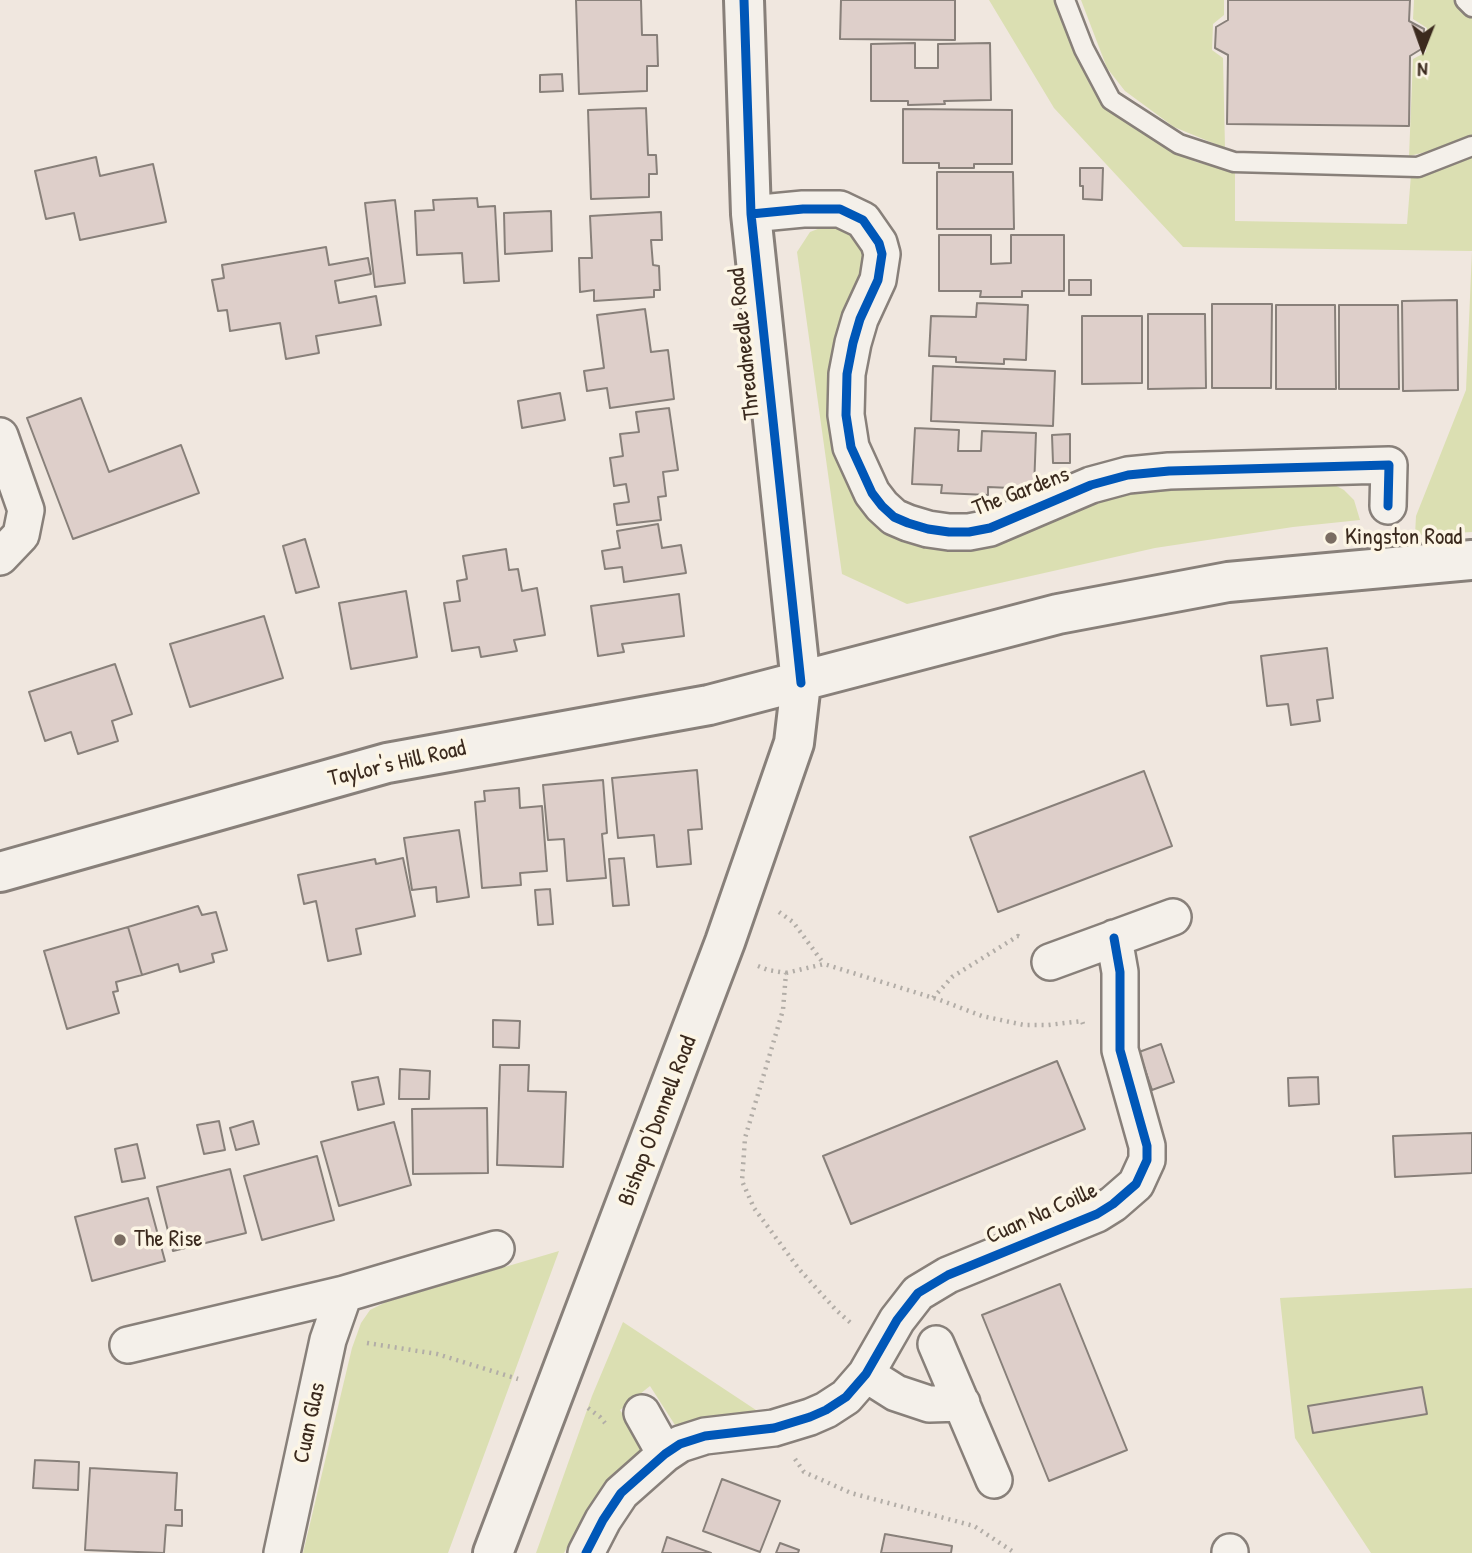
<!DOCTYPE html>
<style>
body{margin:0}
#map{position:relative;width:1472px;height:1553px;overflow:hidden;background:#f0e7df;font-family:"Patrick Hand",sans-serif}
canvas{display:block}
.north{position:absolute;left:1388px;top:14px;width:70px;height:70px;-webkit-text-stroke:5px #fcf5e5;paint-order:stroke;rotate:181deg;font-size:19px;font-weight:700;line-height:28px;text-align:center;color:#3b2a1e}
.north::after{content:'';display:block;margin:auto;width:24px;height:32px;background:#3b2a1e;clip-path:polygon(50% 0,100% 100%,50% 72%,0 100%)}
</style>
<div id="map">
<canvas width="1472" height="1553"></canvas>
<div class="north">N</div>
</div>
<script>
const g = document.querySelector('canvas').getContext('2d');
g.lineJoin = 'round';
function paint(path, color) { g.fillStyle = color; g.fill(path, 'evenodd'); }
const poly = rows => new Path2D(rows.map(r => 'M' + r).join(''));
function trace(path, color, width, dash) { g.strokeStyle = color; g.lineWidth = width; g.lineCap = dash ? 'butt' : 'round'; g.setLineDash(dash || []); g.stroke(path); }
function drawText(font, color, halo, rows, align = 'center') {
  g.font = font + ' "Patrick Hand",sans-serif'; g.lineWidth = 7; g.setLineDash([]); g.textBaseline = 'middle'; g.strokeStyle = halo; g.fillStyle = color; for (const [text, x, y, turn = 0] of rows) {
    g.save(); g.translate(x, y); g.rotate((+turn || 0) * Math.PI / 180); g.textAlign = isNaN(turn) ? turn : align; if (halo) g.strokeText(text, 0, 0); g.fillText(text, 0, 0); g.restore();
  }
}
const green = poly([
 [989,0,1059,0,1075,53,1091,87,1122,117,1157,141,1196,162,1235,172,1235,221,1407,224,1411,175,1472,152,1472,532,1415,535,1416,516,1466,390,1472,251,1183,247,1054,108],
 [1081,0,1224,0,1224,15,1213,24,1212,50,1223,58,1225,148,1174,127,1125,91,1107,68],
 [1414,0,1454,0,1472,17,1472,137,1443,148,1409,156,1413,59,1426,52,1427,28,1413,19],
 [828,225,838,225,849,230,863,247,866,258,842,465,848,483,856,496,896,537,912,545,936,547,1010,538,1075,508,1127,489,1329,482,1344,490,1354,500,1360,520,1293,527,1155,548,907,604,842,574,797,252,810,232],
 [559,1251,448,1553,303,1553,352,1348,361,1323,370,1310,386,1302],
 [1472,1288,1472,1553,1371,1553,1295,1438,1280,1298],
 [623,1322,762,1414,703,1418,675,1425,650,1386,620,1410,639,1438,642,1451,608,1481,580,1523,564,1553,536,1553,592,1396]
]);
const building = poly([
 [576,0,641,0,642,35,657,35,658,66,647,66,647,91,579,94,576,0],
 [841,0,955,0,955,40,840,39,841,0],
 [1228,0,1410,0,1409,21,1424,29,1423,48,1410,56,1409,126,1227,124,1228,55,1215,48,1216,27,1228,20,1228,0],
 [915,43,915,68,938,68,938,44,990,43,991,100,944,101,945,104,908,105,908,101,871,101,871,44,915,43],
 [562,74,563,91,540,92,540,75,562,74],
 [646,108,648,155,656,155,657,174,649,174,649,197,591,199,588,110,646,108],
 [903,109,1012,110,1012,164,974,164,974,168,939,168,939,163,903,163,903,109],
 [96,157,100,176,153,164,166,222,80,240,74,213,46,219,35,171,96,157],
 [1080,168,1103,168,1102,200,1083,199,1083,186,1080,186,1080,168],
 [937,172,1013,172,1014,229,937,229,937,172],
 [477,198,478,207,495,206,499,281,464,283,462,253,417,255,415,211,434,210,433,200,477,198],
 [395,200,405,283,375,287,365,203,395,200],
 [551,211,552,251,505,254,504,213,551,211],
 [661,212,662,240,651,240,653,265,659,266,660,290,654,290,654,297,594,301,594,290,580,292,579,258,592,258,590,216,661,212],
 [939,235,991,235,991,264,1011,263,1011,235,1064,235,1064,291,1022,291,1022,297,980,297,981,291,939,291,939,235],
 [326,247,329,265,368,258,371,274,335,281,339,303,376,296,381,325,316,336,319,353,286,359,280,323,230,331,227,310,218,311,212,280,224,278,222,265,326,247],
 [1069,280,1091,280,1091,295,1069,295,1069,280],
 [1457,300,1458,390,1403,391,1402,301,1457,300],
 [977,303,1028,305,1026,360,1004,359,1004,364,956,362,956,357,929,356,931,316,976,317,977,303],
 [1212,304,1272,304,1271,388,1212,388,1212,304],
 [1276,305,1335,305,1336,389,1276,389,1276,305],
 [1339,305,1398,305,1399,389,1339,389,1339,305],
 [645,309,651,352,668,350,674,399,610,408,607,388,587,391,584,371,604,368,597,315,645,309],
 [1148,314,1205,314,1206,388,1148,389,1148,314],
 [1082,316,1142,316,1142,383,1082,384,1082,316],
 [933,366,1055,371,1053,426,931,421,933,366],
 [560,393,565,420,522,428,518,401,560,393],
 [81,398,109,472,181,445,199,493,73,539,27,418,81,398],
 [669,408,678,470,663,472,666,496,658,497,661,520,617,525,614,504,629,502,626,484,614,486,610,458,623,456,620,434,639,432,636,412,669,408],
 [915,428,959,430,958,451,981,451,982,431,1036,433,1034,489,988,487,988,495,941,493,942,485,912,484,915,428],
 [1070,434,1070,463,1053,463,1052,435,1070,434],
 [658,524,662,548,681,545,686,573,624,582,622,567,605,569,602,551,620,548,617,531,658,524],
 [305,539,319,587,296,593,283,546,305,539],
 [506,549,509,570,518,569,522,591,537,588,545,635,514,640,517,651,481,657,479,647,452,651,444,603,460,601,457,581,467,579,463,556,506,549],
 [406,591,417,657,351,669,339,603,406,591],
 [679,594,684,636,622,644,624,652,598,656,591,606,679,594],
 [264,616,283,678,190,707,170,644,264,616],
 [1327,648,1333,698,1317,700,1320,721,1291,725,1288,704,1267,706,1261,656,1327,648],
 [115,664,132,714,112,721,118,741,78,754,71,732,45,741,29,692,115,664],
 [697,770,702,829,688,830,691,864,657,867,654,835,618,838,612,778,697,770],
 [1144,771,1172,846,998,912,970,837,1144,771],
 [603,780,607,833,602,834,606,878,567,881,564,839,548,840,543,785,603,780],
 [519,788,520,808,542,806,547,871,520,873,521,885,482,888,475,802,485,801,484,791,519,788],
 [459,830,469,897,437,902,436,887,412,890,404,838,459,830],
 [403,858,415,916,356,929,361,954,328,961,316,901,304,904,298,875,375,859,376,864,403,858],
 [624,858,629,905,613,906,609,859,624,858],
 [550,889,553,924,538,925,535,890,550,889],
 [198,906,202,915,216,912,227,950,212,954,214,962,180,972,178,964,142,975,128,927,198,906],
 [128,927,142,975,116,982,118,991,113,992,119,1013,67,1029,44,951,128,927],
 [493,1020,520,1021,519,1048,493,1047,493,1020],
 [1161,1044,1174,1082,1152,1090,1139,1052,1161,1044],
 [1057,1061,1085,1129,851,1224,823,1156,1057,1061],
 [500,1065,529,1065,528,1091,566,1092,563,1167,497,1165,500,1065],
 [400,1069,430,1071,429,1099,399,1099,400,1069],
 [378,1077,384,1104,358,1110,352,1082,378,1077],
 [1318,1077,1319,1104,1289,1106,1288,1078,1318,1077],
 [487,1108,488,1173,413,1174,412,1109,487,1108],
 [219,1121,225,1150,204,1154,197,1125,219,1121],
 [253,1121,259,1144,236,1150,230,1128,253,1121],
 [394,1122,411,1185,339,1206,321,1142,394,1122],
 [1472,1133,1472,1173,1395,1177,1393,1136,1472,1133],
 [137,1144,145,1178,122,1182,115,1149,137,1144],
 [317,1156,334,1220,262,1240,244,1176,317,1156],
 [230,1169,246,1233,173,1251,157,1187,230,1169],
 [148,1198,165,1261,92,1281,75,1217,148,1198],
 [1060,1284,1127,1450,1049,1481,982,1315,1060,1284],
 [1422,1387,1427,1414,1313,1433,1308,1406,1422,1387],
 [35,1460,79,1462,78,1490,33,1488,35,1460],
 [90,1468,177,1473,175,1510,182,1510,182,1526,166,1525,164,1553,85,1550,90,1468],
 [722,1479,780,1501,760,1552,703,1531,722,1479],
 [885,1534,952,1546,951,1553,881,1553,885,1534],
 [667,1537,711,1553,662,1553,667,1537],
 [780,1543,799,1550,798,1553,776,1553,780,1543]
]);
const path = poly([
 [779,912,793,922,824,964],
 [758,966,768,970,786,973,783,1010,745,1138,742,1181,754,1208,799,1269,836,1310,853,1325],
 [786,973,824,964,940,1000,982,1016,1024,1025,1048,1025,1082,1021,1083,1024],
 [933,998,952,977,1018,936,1022,939],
 [367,1343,437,1354,518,1379],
 [588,1408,600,1417,605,1423],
 [795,1459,804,1472,851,1493,974,1526,1015,1553]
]);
const lane = poly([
 [1065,0,1084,49,1111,100,1179,144,1234,162,1418,167,1472,146],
 [1465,0,1472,7]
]);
const street = poly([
 [751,214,803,209,840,209,863,220,879,243,882,254,878,280,860,319,853,343,847,374,846,415,851,447,872,493,882,506,894,517,908,523,928,529,949,532,969,532,990,528,1091,485,1128,475,1169,471,1389,465,1388,506],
 [0,436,26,510,21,535,0,557],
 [1050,962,1173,917],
 [936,1344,994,1480],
 [128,1345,344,1294,496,1249],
 [866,1374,896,1393,929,1404,962,1403],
 [642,1413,665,1454],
 [282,1553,328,1340,344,1294],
 [586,1553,603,1520,621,1493,665,1454,680,1444,705,1436,774,1428,810,1417,826,1410,846,1397,866,1374,897,1320,918,1293,948,1275,1097,1214,1113,1204,1136,1184,1147,1160,1147,1146,1120,1050,1120,972,1114,938],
 [1230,1553,1230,1552]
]);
const secondary = poly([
 [0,872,387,763,709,705,1058,614,1228,582,1472,560],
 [493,1553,725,942,794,743,801,683,751,214,744,0]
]);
const cycleway = poly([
 [744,0,751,214,801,683],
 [751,214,803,209,840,209,863,220,879,243,882,254,878,280,860,319,853,343,847,374,846,415,851,447,872,493,882,506,894,517,908,523,928,529,949,532,969,532,990,528,1091,485,1128,475,1169,471,1389,465,1388,506],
 [586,1553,603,1520,621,1493,665,1454,680,1444,705,1436,774,1428,810,1417,826,1410,846,1397,866,1374,897,1320,918,1293,948,1275,1097,1214,1113,1204,1136,1184,1147,1160,1147,1146,1120,1050,1120,972,1114,938]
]);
const markers = [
 [1331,538,7,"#7a6c62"],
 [120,1240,7,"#7a6c62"]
];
const streetNames = [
 ["Threadneedle Road",745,344,-96],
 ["The Gardens",1021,492,-21],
 ["Taylor's Hill Road",397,764,-13],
 ["Bishop O'Donnell Road",658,1121,-69],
 ["Cuan Na Coille",1042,1214,-24],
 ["Cuan Glas",310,1423,-78]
];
const poiNames = [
 ["Kingston Road",1345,538],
 ["The Rise",134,1240]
];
paint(green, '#dbdfb2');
paint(building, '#decfca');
trace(building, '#88807a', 2);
trace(lane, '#88807a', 23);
trace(street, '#88807a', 40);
trace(secondary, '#88807a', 44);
trace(path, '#b2ada7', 4.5, [2, 5]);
trace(lane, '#f4f0ea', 18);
trace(street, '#f4f0ea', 35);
trace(secondary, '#f4f0ea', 38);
trace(cycleway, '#0057b8', 9);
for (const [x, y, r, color] of markers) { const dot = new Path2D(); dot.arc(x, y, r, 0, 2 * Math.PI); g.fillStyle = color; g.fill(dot); trace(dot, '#fcf5e5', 2.5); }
drawText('23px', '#3b2a1e', '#fcf5e5', streetNames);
drawText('23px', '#3b2a1e', '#fcf5e5', poiNames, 'left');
</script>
